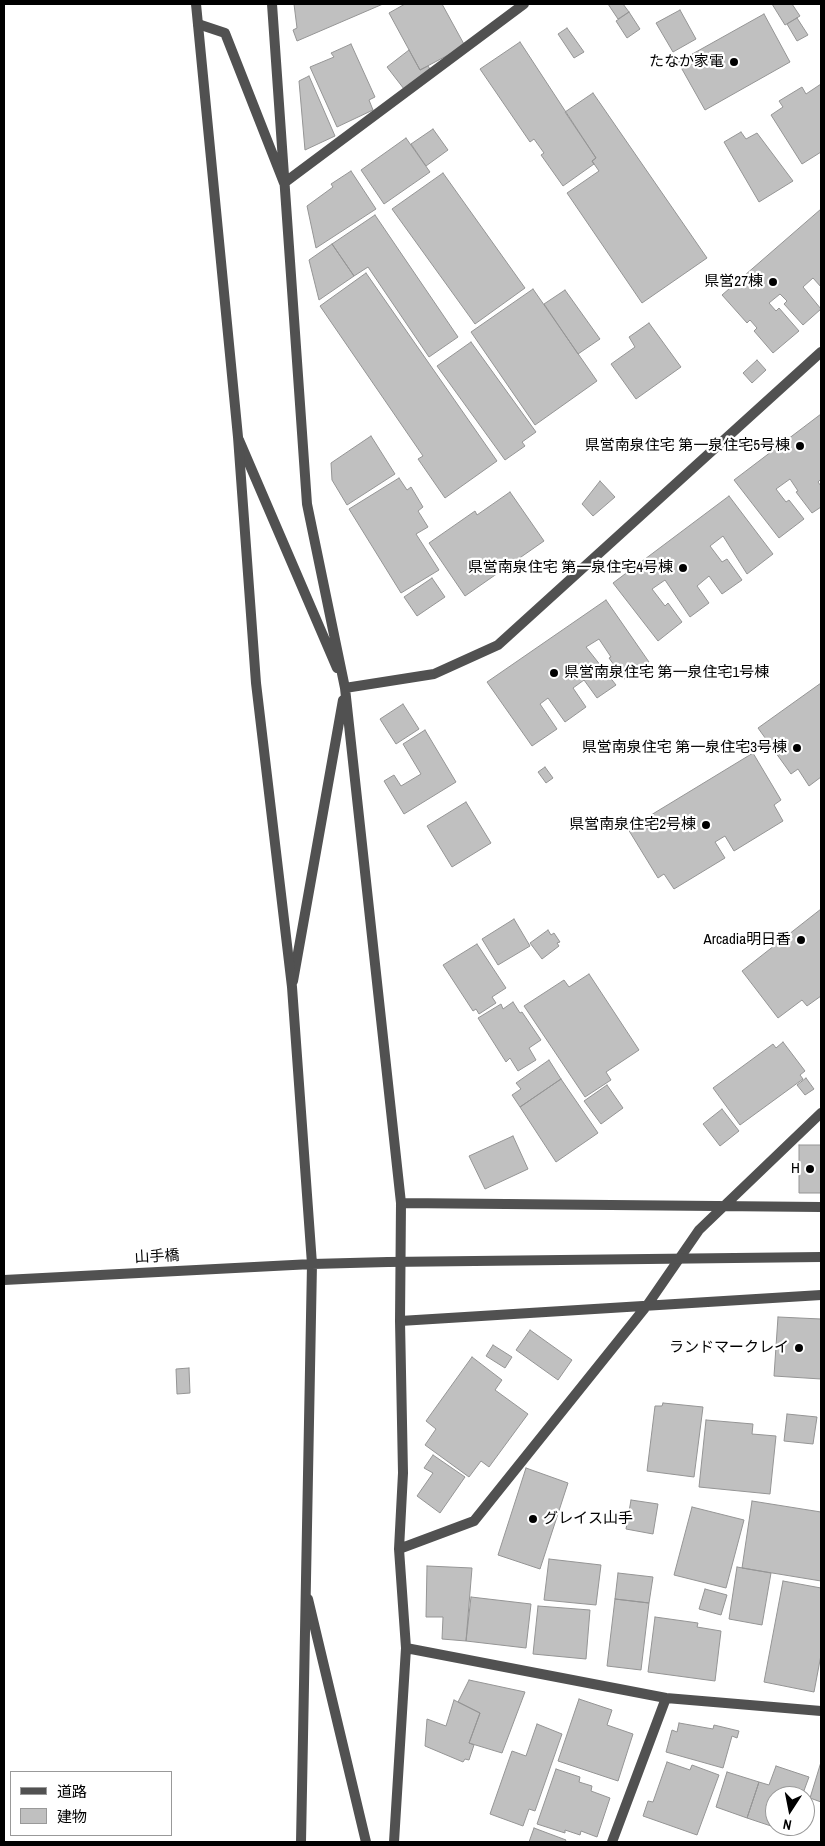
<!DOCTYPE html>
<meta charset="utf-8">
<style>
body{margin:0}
#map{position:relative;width:825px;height:1846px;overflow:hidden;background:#fff;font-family:"Archivo Narrow","Noto Sans JP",sans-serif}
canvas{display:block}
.frame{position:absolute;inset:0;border:5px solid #000;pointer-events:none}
.legend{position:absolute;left:10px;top:1771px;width:162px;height:65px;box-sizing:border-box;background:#fff;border:1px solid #999;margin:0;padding:6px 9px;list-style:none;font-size:15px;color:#000}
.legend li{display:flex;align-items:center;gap:10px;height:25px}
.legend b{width:25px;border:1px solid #999}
.north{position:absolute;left:765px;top:1786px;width:50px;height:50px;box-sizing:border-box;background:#fff;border:1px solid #999;border-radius:50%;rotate:191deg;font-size:14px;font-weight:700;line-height:20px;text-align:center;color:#000}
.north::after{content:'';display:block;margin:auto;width:18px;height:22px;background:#000;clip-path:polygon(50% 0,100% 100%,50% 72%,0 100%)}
</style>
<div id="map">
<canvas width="825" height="1846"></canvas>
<div class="frame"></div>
<ul class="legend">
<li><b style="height:6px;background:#515151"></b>道路</li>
<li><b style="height:14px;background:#c0c0c0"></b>建物</li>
</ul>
<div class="north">N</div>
</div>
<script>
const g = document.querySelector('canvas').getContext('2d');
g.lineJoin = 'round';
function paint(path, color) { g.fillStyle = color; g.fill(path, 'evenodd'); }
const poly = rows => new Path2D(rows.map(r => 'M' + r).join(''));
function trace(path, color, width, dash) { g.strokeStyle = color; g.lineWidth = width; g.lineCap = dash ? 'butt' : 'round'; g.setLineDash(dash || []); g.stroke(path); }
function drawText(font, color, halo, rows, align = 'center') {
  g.font = font + ' "Archivo Narrow","Noto Sans JP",sans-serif'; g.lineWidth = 4.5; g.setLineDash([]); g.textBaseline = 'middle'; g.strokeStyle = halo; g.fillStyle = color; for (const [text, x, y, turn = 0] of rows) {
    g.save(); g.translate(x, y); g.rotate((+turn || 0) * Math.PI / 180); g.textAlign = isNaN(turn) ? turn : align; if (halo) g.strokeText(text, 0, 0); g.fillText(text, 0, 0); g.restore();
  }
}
const building = poly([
 [294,4,383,4,297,41,293,30,297,28,294,4],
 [405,4,442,4,465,46,420,70,389,13,405,4],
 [608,4,623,4,629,12,618,19,608,4],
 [772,4,792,4,800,16,785,25,772,4],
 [680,10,696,39,673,52,656,23,680,10],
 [629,12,640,29,627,38,616,21,629,12],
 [764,14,790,62,705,110,678,62,764,14],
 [797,18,808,35,797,41,787,24,797,18],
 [567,28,584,52,574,58,558,34,567,28],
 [520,42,596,158,592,161,594,164,563,186,541,155,544,153,534,139,530,142,480,69,520,42],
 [351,44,375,97,369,100,373,110,337,127,310,67,334,57,331,53,351,44],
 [409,50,420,70,428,66,430,69,404,89,387,67,409,50],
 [309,76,335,136,305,150,299,81,309,76],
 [821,84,821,152,802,164,771,115,783,107,779,101,802,87,806,94,821,84],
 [593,93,707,258,642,303,567,193,599,171,592,161,596,158,565,112,593,93],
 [433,129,448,150,426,166,411,144,433,129],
 [741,132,746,139,757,133,793,181,759,202,724,142,741,132],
 [406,138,430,172,384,204,361,170,406,138],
 [351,171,376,209,316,248,307,206,333,187,331,184,351,171],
 [443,173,525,288,475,324,392,209,443,173],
 [821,209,821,287,813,278,803,287,821,309,803,325,784,304,787,301,780,294,769,303,776,311,779,308,799,331,773,353,754,331,757,328,750,320,747,323,722,295,821,209],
 [375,215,458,337,429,357,368,267,354,276,332,244,375,215],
 [332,244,354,276,319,300,309,260,332,244],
 [366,273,497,461,445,498,418,459,423,456,320,306,366,273],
 [533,289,597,381,535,425,471,332,533,289],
 [565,290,600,339,578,354,544,304,565,290],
 [649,323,681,367,636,399,611,364,635,347,629,337,649,323],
 [471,342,536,432,522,442,525,446,505,460,437,366,471,342],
 [757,360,766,370,752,383,743,373,757,360],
 [821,414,821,479,818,482,821,486,821,507,812,513,796,492,798,491,790,479,776,489,786,502,789,500,804,519,779,538,734,480,821,414],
 [371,436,395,474,347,505,332,480,331,463,371,436],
 [399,478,407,490,411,487,423,507,418,511,428,527,416,534,439,570,401,593,349,509,399,478],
 [600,481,615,497,593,516,582,504,600,481],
 [510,492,544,541,465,596,429,543,475,511,477,515,510,492],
 [729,496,773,554,747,574,723,536,710,546,722,562,727,559,742,580,722,594,709,576,697,586,709,603,690,617,665,580,652,589,665,606,668,603,682,622,658,641,613,583,729,496],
 [432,578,445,597,417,616,404,597,432,578],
 [606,600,649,662,624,679,609,658,611,657,599,639,586,647,616,685,597,698,584,680,573,688,586,707,565,722,548,698,540,704,557,729,532,746,487,682,606,600],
 [821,683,821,777,809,786,798,769,791,774,758,728,821,683],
 [403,704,419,729,396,744,380,719,403,704],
 [425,730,456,782,404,814,384,781,394,775,401,786,421,774,403,744,425,730],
 [753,753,781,800,774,805,783,821,734,851,725,836,715,842,725,858,674,889,664,874,658,878,628,829,753,753],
 [545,767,553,778,546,783,538,772,545,767],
 [466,802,491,843,452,867,427,826,466,802],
 [821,909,821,996,807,1006,802,1000,778,1018,742,971,821,909],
 [514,919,530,946,498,965,482,939,514,919],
 [548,930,551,935,554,933,560,942,557,943,559,946,542,959,530,943,548,930],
 [477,944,506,988,492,997,496,1003,479,1014,476,1009,473,1011,443,965,477,944],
 [589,974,639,1050,606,1072,611,1080,585,1097,524,1006,564,980,569,987,589,974],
 [513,1002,520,1013,522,1012,541,1040,529,1048,536,1060,518,1071,510,1058,506,1062,478,1018,501,1004,503,1009,513,1002],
 [783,1042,805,1071,800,1075,803,1079,740,1125,713,1088,773,1044,776,1048,783,1042],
 [549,1060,561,1079,520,1107,512,1095,521,1089,516,1083,549,1060],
 [806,1078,814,1089,805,1095,797,1085,806,1078],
 [561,1079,598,1133,556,1162,520,1107,561,1079],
 [607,1085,623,1108,601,1124,584,1101,607,1085],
 [722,1109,739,1131,720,1146,703,1124,722,1109],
 [513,1136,528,1169,485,1189,469,1156,513,1136],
 [799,1145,821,1145,821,1193,799,1193,799,1145],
 [778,1317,821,1319,821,1379,774,1376,778,1317],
 [530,1330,572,1360,558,1380,516,1350,530,1330],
 [493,1345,512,1357,505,1368,486,1356,493,1345],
 [472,1357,502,1380,495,1390,528,1414,489,1467,481,1461,469,1477,425,1445,436,1429,426,1421,472,1357],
 [189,1368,190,1393,177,1394,176,1369,189,1368],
 [663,1403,703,1407,694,1477,647,1471,655,1406,662,1406,663,1403],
 [787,1414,817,1417,813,1444,784,1441,787,1414],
 [706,1420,753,1424,752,1434,776,1436,770,1494,699,1487,706,1420],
 [433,1455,465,1477,440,1513,417,1496,433,1473,424,1468,433,1455],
 [526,1468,568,1483,540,1569,498,1555,526,1468],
 [631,1500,658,1504,653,1534,626,1529,631,1500],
 [752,1501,821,1512,821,1581,742,1568,752,1501],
 [692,1507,744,1520,726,1588,674,1575,692,1507],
 [549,1559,601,1565,596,1605,544,1600,549,1559],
 [427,1566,472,1568,466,1641,442,1639,443,1617,426,1617,427,1566],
 [737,1567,771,1573,762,1625,729,1619,737,1567],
 [618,1573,653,1577,649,1603,615,1599,618,1573],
 [783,1581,821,1588,821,1655,814,1692,764,1682,783,1581],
 [705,1589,727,1595,721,1615,699,1609,705,1589],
 [471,1597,531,1604,526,1648,466,1641,471,1597],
 [615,1599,649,1603,641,1670,607,1666,615,1599],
 [538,1606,590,1610,586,1659,533,1654,538,1606],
 [655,1617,698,1623,697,1627,721,1631,715,1681,648,1672,655,1617],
 [469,1680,525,1692,502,1753,469,1743,480,1713,458,1702,469,1680],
 [579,1699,612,1710,607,1725,633,1734,618,1781,558,1761,579,1699],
 [454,1700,480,1713,469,1743,474,1745,469,1760,465,1759,463,1762,425,1746,427,1719,446,1726,454,1700],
 [679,1723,713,1729,714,1725,739,1731,737,1738,732,1736,723,1768,666,1752,672,1730,677,1732,679,1723],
 [537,1724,562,1734,535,1811,529,1809,523,1826,490,1814,512,1751,526,1756,537,1724],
 [667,1762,690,1770,692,1765,719,1775,697,1835,643,1816,648,1801,653,1802,667,1762],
 [821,1762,821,1802,810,1798,821,1762],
 [776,1766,809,1777,802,1796,775,1796,775,1826,798,1826,795,1834,747,1818,759,1782,769,1785,776,1766],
 [556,1769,580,1777,579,1782,592,1786,591,1791,610,1798,597,1837,581,1831,580,1835,565,1830,565,1833,537,1824,556,1769],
 [727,1772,759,1782,747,1818,716,1807,727,1772],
 [534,1828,566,1840,565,1842,529,1842,534,1828]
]);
const minor = poly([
 [272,4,307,504,345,688,401,1203,400,1321,403,1473,399,1549,406,1648,394,1842],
 [198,24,225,33,284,183,524,4],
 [239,440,337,668],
 [345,688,434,674,498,645,821,352],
 [293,981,343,700],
 [401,1203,821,1207],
 [400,1321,821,1295],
 [399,1549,474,1521,648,1304,699,1230,821,1113],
 [308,1599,366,1842],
 [406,1648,666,1698,821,1711],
 [612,1842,666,1698]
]);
const tertiary = poly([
 [196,4,238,437,256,683,292,987,312,1264,301,1842],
 [4,1280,312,1264,388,1262]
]);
const tertiaryBridge = poly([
 [388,1262,821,1257]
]);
const markers = [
 [734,62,5,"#000"],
 [773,282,5,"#000"],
 [800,446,5,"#000"],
 [683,568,5,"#000"],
 [554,673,5,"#000"],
 [797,748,5,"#000"],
 [706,825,5,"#000"],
 [801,940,5,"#000"],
 [810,1169,5,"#000"],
 [799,1348,5,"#000"],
 [533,1519,5,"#000"]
];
const poiNames = [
 ["たなか家電",724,62],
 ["県営27棟",763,282],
 ["県営南泉住宅 第一泉住宅5号棟",790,446],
 ["県営南泉住宅 第一泉住宅4号棟",673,568],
 ["県営南泉住宅 第一泉住宅1号棟",564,673,"left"],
 ["県営南泉住宅 第一泉住宅3号棟",787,748],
 ["県営南泉住宅2号棟",696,825],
 ["Arcadia明日香",791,940],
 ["H",800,1169],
 ["ランドマークレイ",789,1348],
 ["グレイス山手",543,1519,"left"]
];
const streetNames = [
 ["山手橋",157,1257,-3]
];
paint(building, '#c0c0c0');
trace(building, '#959595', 1);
trace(minor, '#515151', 10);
trace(tertiary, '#515151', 10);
trace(tertiaryBridge, '#515151', 10);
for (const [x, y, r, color] of markers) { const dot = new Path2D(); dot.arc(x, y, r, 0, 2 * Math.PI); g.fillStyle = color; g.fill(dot); trace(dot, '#fff', 2); }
drawText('15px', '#000', '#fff', poiNames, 'right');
drawText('15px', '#000', '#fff', streetNames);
</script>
